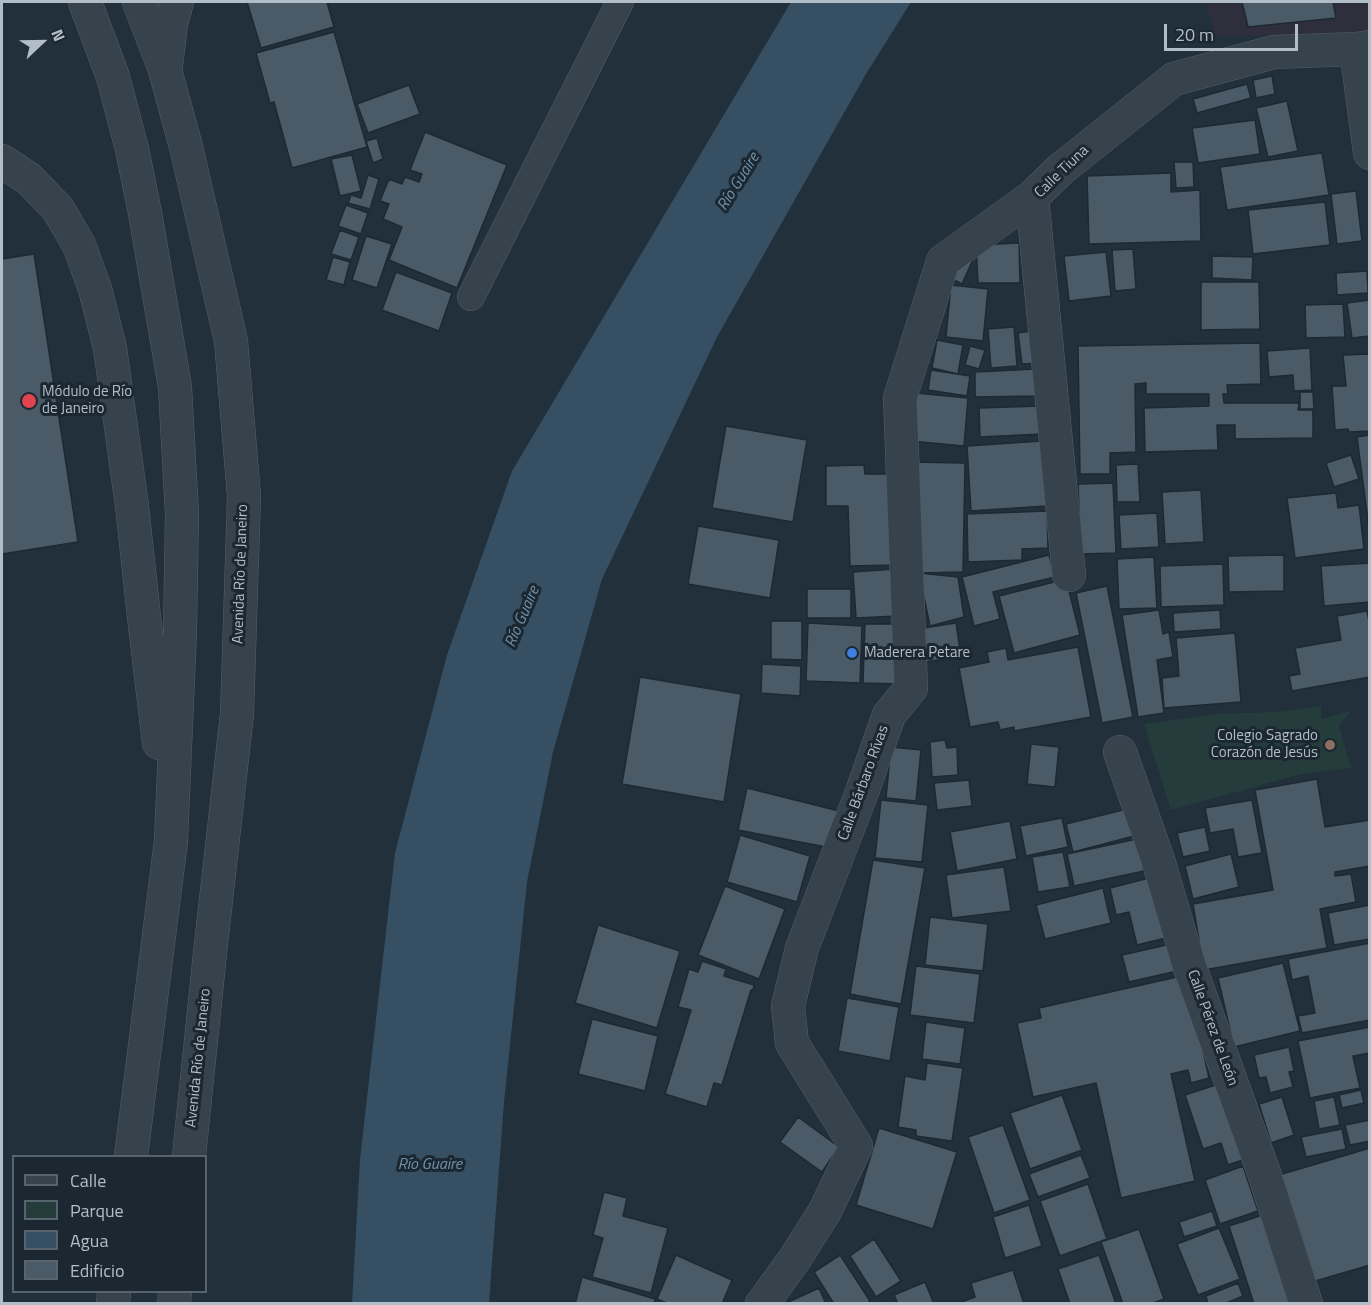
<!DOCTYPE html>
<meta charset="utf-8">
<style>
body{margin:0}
#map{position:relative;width:1371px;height:1305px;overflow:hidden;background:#22303c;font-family:"Titillium Web",sans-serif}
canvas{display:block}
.frame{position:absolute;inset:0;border:3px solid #b1bdc7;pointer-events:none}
.legend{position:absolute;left:12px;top:1155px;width:195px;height:138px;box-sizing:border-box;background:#1b2731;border:2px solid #57636d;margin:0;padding:8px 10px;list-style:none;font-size:18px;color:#b1bdc7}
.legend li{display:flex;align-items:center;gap:12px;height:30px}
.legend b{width:30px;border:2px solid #57636d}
.north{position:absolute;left:12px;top:12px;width:60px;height:60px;-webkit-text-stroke:4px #1b2731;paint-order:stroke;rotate:68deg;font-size:16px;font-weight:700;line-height:24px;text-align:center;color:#b1bdc7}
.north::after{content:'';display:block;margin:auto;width:21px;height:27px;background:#b1bdc7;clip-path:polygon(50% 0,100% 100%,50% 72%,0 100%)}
.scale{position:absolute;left:1164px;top:24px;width:134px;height:27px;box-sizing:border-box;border:3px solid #b1bdc7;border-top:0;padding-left:8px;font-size:18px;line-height:21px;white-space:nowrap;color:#b1bdc7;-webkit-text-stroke:4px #1b2731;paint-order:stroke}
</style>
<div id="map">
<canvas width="1371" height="1305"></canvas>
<div class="frame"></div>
<ul class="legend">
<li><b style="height:8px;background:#36424c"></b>Calle</li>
<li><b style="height:16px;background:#243d3c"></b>Parque</li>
<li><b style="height:16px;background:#364f63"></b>Agua</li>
<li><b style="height:16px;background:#4a5b67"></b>Edificio</li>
</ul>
<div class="north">N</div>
<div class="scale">20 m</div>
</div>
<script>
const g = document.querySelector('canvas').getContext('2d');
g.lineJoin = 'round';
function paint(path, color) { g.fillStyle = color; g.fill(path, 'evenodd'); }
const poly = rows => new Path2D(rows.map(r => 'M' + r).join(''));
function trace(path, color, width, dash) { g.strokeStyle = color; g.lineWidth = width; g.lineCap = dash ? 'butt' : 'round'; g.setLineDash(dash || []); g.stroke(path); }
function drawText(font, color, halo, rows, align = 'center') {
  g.font = font + ' "Titillium Web",sans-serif'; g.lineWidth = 6; g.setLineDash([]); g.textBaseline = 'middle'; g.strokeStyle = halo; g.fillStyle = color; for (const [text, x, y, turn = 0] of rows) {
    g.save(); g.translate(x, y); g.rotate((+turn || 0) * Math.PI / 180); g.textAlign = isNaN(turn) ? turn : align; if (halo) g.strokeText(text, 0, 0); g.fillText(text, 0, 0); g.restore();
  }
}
const medical = poly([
 [1205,2,1369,2,1369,34,1216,36]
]);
const green = poly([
 [1321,706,1321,719,1351,711,1339,726,1351,768,1301,774,1171,810,1144,724,1217,714,1276,712]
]);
const water = poly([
 [791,2,911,2,866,74,717,337,602,579,553,752,527,882,504,1102,489,1303,352,1303,360,1159,395,853,447,655,512,471]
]);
const building = poly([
 [247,2,327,2,334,27,261,48,247,2],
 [1242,2,1333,2,1336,18,1248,27,1242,2],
 [334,32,367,147,292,168,274,102,270,103,256,53,334,32],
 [1272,76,1275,94,1256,98,1253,80,1272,76],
 [1247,84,1251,98,1197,113,1193,99,1247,84],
 [409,85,420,114,368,133,357,104,409,85],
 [1287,101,1298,151,1268,157,1256,108,1287,101],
 [1255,120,1260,154,1198,163,1192,128,1255,120],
 [425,132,507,165,457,288,389,260,402,227,383,219,389,204,380,201,389,179,402,184,405,177,419,182,422,174,410,170,425,132],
 [377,138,383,159,373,163,366,141,377,138],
 [1322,153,1329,195,1227,210,1220,167,1322,153],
 [352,155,361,191,340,196,331,159,352,155],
 [1174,162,1193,162,1194,187,1176,188,1174,162],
 [1171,173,1171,192,1200,190,1201,241,1089,244,1087,176,1171,173],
 [368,175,379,179,370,209,348,203,351,195,361,198,368,175],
 [1356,191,1362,241,1337,244,1331,194,1356,191],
 [1325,202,1330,245,1253,254,1248,210,1325,202],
 [346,205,368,213,361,234,338,226,346,205],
 [340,230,359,237,351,260,331,254,340,230],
 [366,236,392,244,377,288,352,280,366,236],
 [1019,243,1020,283,978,283,976,245,1019,243],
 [1133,249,1136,289,1115,291,1112,250,1133,249],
 [965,251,975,255,962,284,952,279,965,251],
 [1106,252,1111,296,1069,301,1064,256,1106,252],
 [34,254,78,542,2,554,2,259,34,254],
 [1212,256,1253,257,1252,280,1212,278,1212,256],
 [333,257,350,262,344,285,326,280,333,257],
 [1367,271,1368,293,1337,295,1336,273,1367,271],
 [396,272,452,293,439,331,382,310,396,272],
 [1201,282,1259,282,1260,329,1201,330,1201,282],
 [951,285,988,289,983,341,946,337,951,285],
 [1370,300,1370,336,1352,338,1347,303,1370,300],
 [1343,304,1345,337,1306,338,1305,305,1343,304],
 [1014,327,1017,366,991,368,988,329,1014,327],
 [1038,330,1041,363,1022,364,1018,333,1038,330],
 [937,340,963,345,958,374,932,368,937,340],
 [1260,343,1261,384,1227,385,1228,394,1223,394,1224,403,1299,403,1298,410,1313,410,1313,438,1235,439,1235,425,1217,425,1218,450,1145,452,1144,408,1209,406,1209,394,1146,394,1146,383,1135,384,1136,452,1110,453,1110,474,1080,474,1078,346,1260,343],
 [970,346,985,350,979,369,965,365,970,346],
 [1310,348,1312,390,1294,391,1293,375,1269,377,1267,351,1310,348],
 [1370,354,1370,431,1349,432,1348,429,1335,430,1332,386,1346,386,1343,355,1370,354],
 [1036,369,1037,396,975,397,975,372,1036,369],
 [931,370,970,376,967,396,928,390,931,370],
 [1300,392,1313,392,1314,409,1300,409,1300,392],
 [916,393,968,398,964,446,911,441,916,393],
 [1040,406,1042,434,980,437,979,408,1040,406],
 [726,426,807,440,793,522,712,508,726,426],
 [1370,435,1370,536,1357,437,1370,435],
 [1042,441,1046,506,971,511,967,446,1042,441],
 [1351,455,1359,479,1334,487,1326,463,1351,455],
 [911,462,965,463,963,572,919,573,911,462],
 [1138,464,1140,502,1117,502,1116,465,1138,464],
 [864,465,865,474,892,474,894,565,850,566,848,506,826,506,826,466,864,465],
 [1113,483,1116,553,1081,554,1078,484,1113,483],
 [1201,490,1204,542,1165,544,1162,492,1201,490],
 [1336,493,1338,508,1359,505,1364,549,1295,558,1287,498,1336,493],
 [1047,511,1048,548,1022,549,1022,560,968,562,967,514,1047,511],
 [1157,513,1159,547,1121,549,1119,515,1157,513],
 [698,526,779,540,770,598,688,584,698,526],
 [1049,555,1055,577,993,592,1000,619,974,626,962,577,1049,555],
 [1284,555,1284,591,1229,592,1228,556,1284,555],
 [1154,557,1157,608,1119,609,1117,559,1154,557],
 [1370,563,1370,602,1324,606,1321,566,1370,563],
 [1223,564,1224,605,1161,607,1160,566,1223,564],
 [895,569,898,616,856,618,853,572,895,569],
 [919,573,958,577,964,617,930,626,919,573],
 [1066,579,1080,635,1014,653,999,596,1066,579],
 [1107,586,1133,717,1102,723,1076,593,1107,586],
 [807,589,851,589,851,618,807,618,807,589],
 [1159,610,1163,634,1169,632,1173,657,1157,660,1164,713,1138,717,1122,615,1159,610],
 [1220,610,1221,629,1174,632,1173,613,1220,610],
 [1367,611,1370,626,1370,677,1292,691,1289,676,1300,674,1295,648,1341,640,1337,616,1367,611],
 [771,621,802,621,802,660,771,659,771,621],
 [808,623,862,626,860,683,806,681,808,623],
 [956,623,961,657,917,663,917,629,956,623],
 [865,624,901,624,900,684,863,683,865,624],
 [1235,633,1241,702,1164,708,1162,678,1179,676,1176,638,1235,633],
 [1078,647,1091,717,1014,731,1014,727,1000,730,998,722,970,727,959,668,989,662,987,652,1006,648,1008,660,1078,647],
 [762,664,801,666,800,696,761,693,762,664],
 [640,677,741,694,724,802,622,784,640,677],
 [945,740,947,748,957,747,958,775,932,777,930,742,945,740],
 [1031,744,1059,747,1055,787,1027,784,1031,744],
 [891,747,921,750,916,801,886,798,891,747],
 [1317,779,1325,827,1370,820,1370,866,1335,872,1335,876,1351,874,1356,902,1320,909,1327,948,1204,970,1193,904,1273,890,1255,790,1317,779],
 [969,780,972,806,937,810,934,783,969,780],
 [747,788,843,812,826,847,738,830,747,788],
 [881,800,928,805,922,862,875,858,881,800],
 [1252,800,1262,853,1238,857,1233,829,1210,833,1205,808,1252,800],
 [1131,808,1138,835,1073,852,1066,824,1131,808],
 [1062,818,1068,847,1026,856,1020,826,1062,818],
 [1010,821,1017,859,957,871,950,832,1010,821],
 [1205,827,1210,851,1183,857,1177,833,1205,827],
 [740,835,810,856,797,902,727,882,740,835],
 [1137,839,1144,871,1074,886,1067,854,1137,839],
 [1063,852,1070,887,1038,892,1032,857,1063,852],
 [1231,854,1239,887,1193,899,1185,866,1231,854],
 [873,860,925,868,901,1004,850,994,873,860],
 [1004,867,1011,911,952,918,946,875,1004,867],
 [1153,877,1170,937,1137,945,1129,912,1116,915,1110,888,1153,877],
 [725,886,785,909,759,979,698,955,725,886],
 [1103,888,1111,923,1045,939,1036,905,1103,888],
 [1370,905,1370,939,1334,945,1328,913,1370,905],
 [930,917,988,924,983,971,925,965,930,917],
 [598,925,680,951,657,1028,575,1003,598,925],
 [1370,943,1370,1020,1302,1033,1298,1016,1315,1013,1308,976,1292,980,1288,959,1370,943],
 [1171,944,1177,971,1129,982,1122,955,1171,944],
 [702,961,726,969,724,976,754,985,753,990,751,990,722,1085,714,1083,707,1107,665,1094,691,1010,678,1007,689,969,698,972,702,961],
 [1283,963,1300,1031,1234,1047,1218,978,1283,963],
 [916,966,980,974,974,1023,910,1015,916,966],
 [1186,975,1209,1078,1191,1083,1188,1070,1171,1074,1195,1181,1121,1198,1096,1083,1033,1097,1017,1023,1041,1018,1039,1008,1186,975],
 [847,998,899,1007,890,1061,838,1051,847,998],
 [592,1019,658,1036,645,1091,578,1074,592,1019],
 [926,1022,965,1028,960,1064,922,1059,926,1022],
 [1370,1027,1370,1053,1353,1056,1360,1088,1310,1098,1298,1041,1370,1027],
 [1289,1047,1294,1071,1289,1072,1293,1087,1270,1093,1266,1077,1259,1078,1254,1055,1289,1047],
 [927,1063,963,1068,952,1141,916,1136,916,1130,898,1127,905,1076,925,1080,927,1063],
 [1225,1082,1251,1157,1228,1165,1221,1143,1203,1149,1185,1095,1225,1082],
 [1361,1090,1364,1103,1342,1108,1339,1095,1361,1090],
 [1062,1095,1082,1150,1030,1169,1010,1113,1062,1095],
 [1282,1097,1294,1135,1271,1143,1259,1104,1282,1097],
 [1334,1097,1340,1125,1319,1129,1314,1101,1334,1097],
 [798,1117,839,1147,822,1172,780,1142,798,1117],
 [1370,1120,1370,1141,1350,1145,1345,1125,1370,1120],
 [1003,1125,1030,1200,994,1213,968,1137,1003,1125],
 [879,1128,957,1152,933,1229,856,1205,879,1128],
 [1342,1129,1346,1149,1306,1157,1301,1137,1342,1129],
 [1370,1148,1370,1265,1312,1282,1279,1175,1370,1148],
 [1081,1155,1090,1178,1038,1197,1029,1174,1081,1155],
 [1243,1166,1258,1211,1220,1224,1205,1180,1243,1166],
 [1088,1184,1107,1239,1060,1256,1040,1201,1088,1184],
 [604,1192,627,1198,623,1216,668,1228,651,1293,592,1277,603,1238,593,1235,604,1192],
 [1029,1205,1042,1246,1005,1258,993,1217,1029,1205],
 [1212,1211,1217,1226,1184,1237,1179,1222,1212,1211],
 [1266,1214,1295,1304,1254,1304,1229,1226,1266,1214],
 [1219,1228,1240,1279,1198,1295,1177,1244,1219,1228],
 [1139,1229,1164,1299,1150,1304,1123,1304,1101,1242,1139,1229],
 [874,1239,901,1281,876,1297,850,1256,874,1239],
 [676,1255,732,1280,722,1304,669,1304,657,1299,676,1255],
 [840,1255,870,1301,866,1304,834,1304,814,1272,840,1255],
 [1099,1255,1116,1304,1070,1304,1058,1269,1099,1255],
 [1013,1270,1024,1304,956,1304,975,1297,971,1283,1013,1270],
 [582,1277,655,1299,654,1304,575,1304,582,1277],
 [925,1282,934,1304,898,1304,894,1295,925,1282],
 [1238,1283,1243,1296,1224,1304,1208,1304,1206,1296,1238,1283],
 [819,1288,826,1304,784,1304,819,1288]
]);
const service = poly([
 [471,297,620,2]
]);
const minor = poly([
 [1356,49,1370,153],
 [1032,197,1069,575],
 [1120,752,1159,863,1189,965,1264,1173,1306,1304],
 [762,1304,794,1260,825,1211,856,1146,792,1043,788,1006,802,948,862,792,889,715,911,688,900,398,943,261,1032,197,1061,169,1174,79,1274,52,1356,49,1370,47]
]);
const tertiary = poly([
 [85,2,113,77,132,149,145,213,175,387,182,514,180,631,171,841,131,1156],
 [139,2,165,70,186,147,231,341,244,496,237,714,211,944,189,1156],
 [166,66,171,24,177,2],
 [2,161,29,179,58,209,79,245,95,289,110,348,132,506,145,626,159,743],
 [113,1304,114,1292],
 [174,1304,175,1292]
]);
const markers = [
 [29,401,8,"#e0444e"],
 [852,653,6,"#3f7fe0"],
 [1330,745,6,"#8d6e63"]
];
const streetNames = [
 ["Calle Tiuna",1062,172,-44],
 ["Avenida Río de Janeiro",241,574,-88],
 ["Calle Bárbaro Rívas",864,783,-70],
 ["Calle Pérez de León",1212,1028,70],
 ["Avenida Río de Janeiro",199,1058,-84]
];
const poiNames = [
 ["Módulo de Río",42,392],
 ["de Janeiro",42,409],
 ["Maderera Petare",864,653],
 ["Colegio Sagrado",1318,736,"right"],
 ["Corazón de Jesús",1318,753,"right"]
];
const waterNames = [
 ["Río Guaire",739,182,-58],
 ["Río Guaire",523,617,-67],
 ["Río Guaire",430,1165]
];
paint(medical, '#2e2e3d');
paint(green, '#243d3c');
paint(water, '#364f63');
paint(building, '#4a5b67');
trace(building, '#1d2933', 1.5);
trace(service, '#54606a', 28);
trace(minor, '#54606a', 34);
trace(tertiary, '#54606a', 34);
trace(service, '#36424c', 27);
trace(minor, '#36424c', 33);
trace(tertiary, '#36424c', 33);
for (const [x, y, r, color] of markers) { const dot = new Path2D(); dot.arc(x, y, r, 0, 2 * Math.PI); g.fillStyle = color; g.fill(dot); trace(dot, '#1b2731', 2); }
drawText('15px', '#b1bdc7', '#1b2731', streetNames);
drawText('15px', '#b1bdc7', '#1b2731', poiNames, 'left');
drawText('italic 16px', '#7192ab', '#1b2731', waterNames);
</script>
